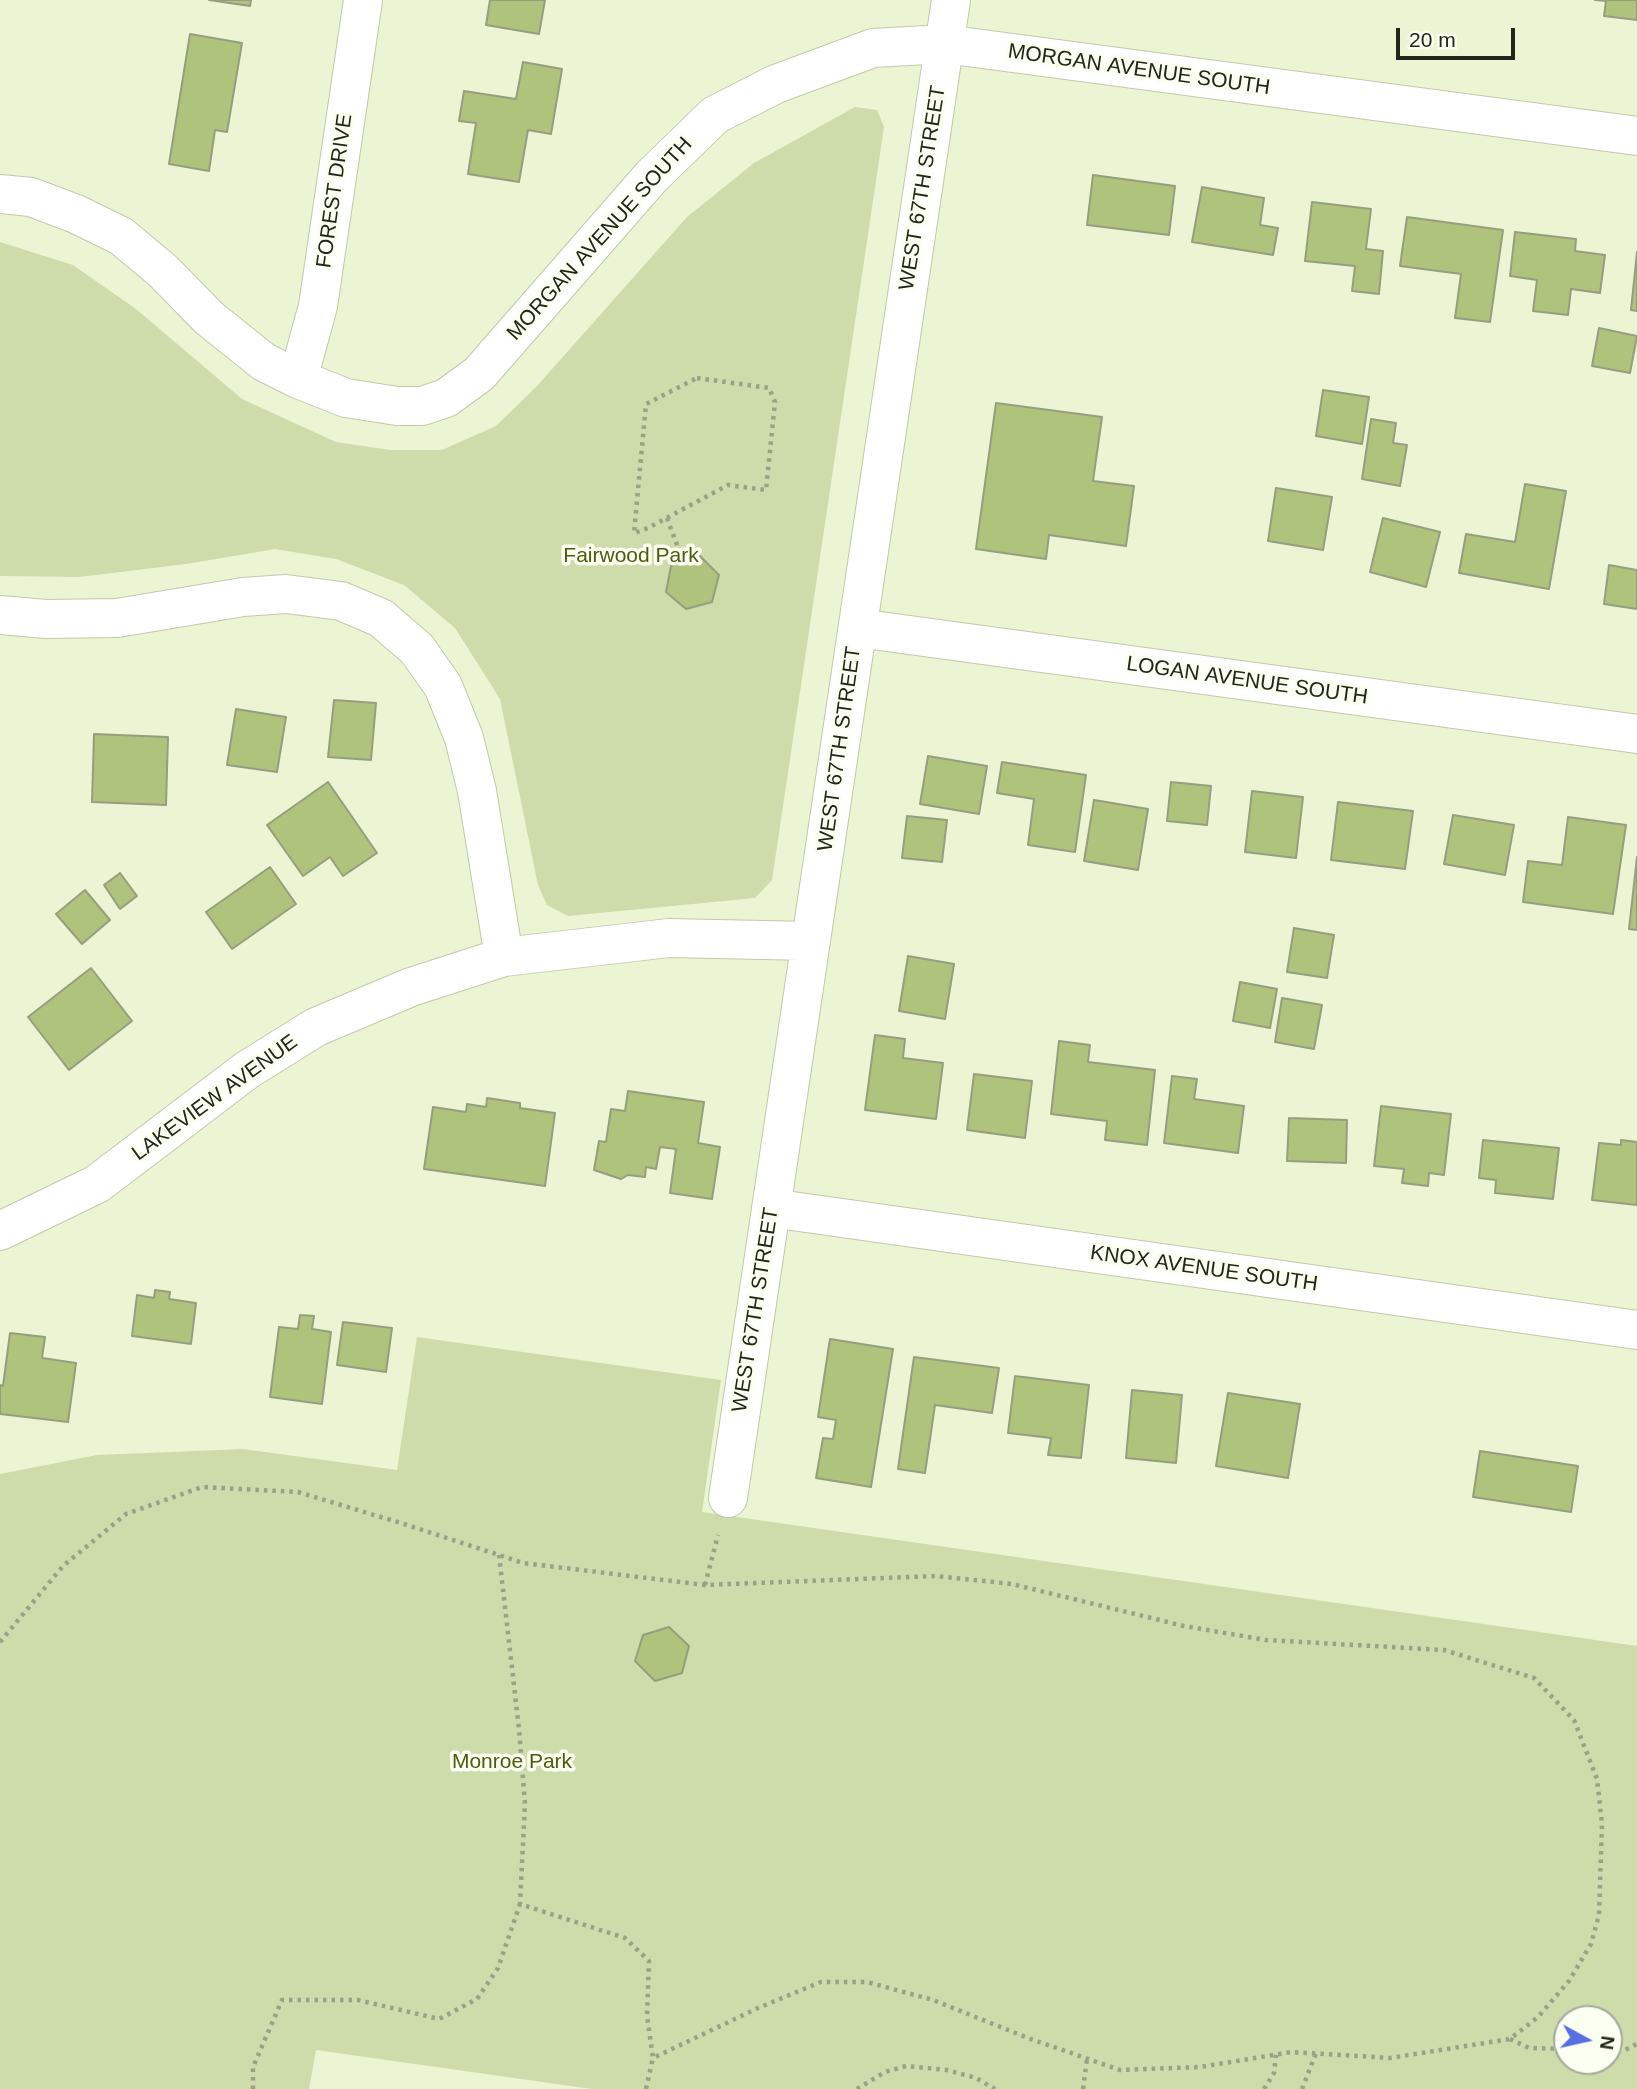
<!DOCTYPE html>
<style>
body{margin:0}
#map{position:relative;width:1637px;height:2089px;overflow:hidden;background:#ebf5d3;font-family:Helvetica,sans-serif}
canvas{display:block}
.north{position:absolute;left:1553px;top:2005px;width:70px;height:70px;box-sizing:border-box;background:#fbfff1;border:2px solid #a4a89b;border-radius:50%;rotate:98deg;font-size:19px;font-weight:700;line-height:28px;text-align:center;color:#222519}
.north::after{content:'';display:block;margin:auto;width:24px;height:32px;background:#566fe5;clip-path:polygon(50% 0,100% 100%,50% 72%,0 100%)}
.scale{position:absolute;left:1396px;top:28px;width:119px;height:32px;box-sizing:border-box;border:4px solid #222519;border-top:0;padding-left:9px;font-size:21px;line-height:24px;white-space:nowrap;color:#222519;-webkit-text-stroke:5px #fbfff1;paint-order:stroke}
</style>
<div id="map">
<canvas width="1637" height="2089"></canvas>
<div class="north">N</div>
<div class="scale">20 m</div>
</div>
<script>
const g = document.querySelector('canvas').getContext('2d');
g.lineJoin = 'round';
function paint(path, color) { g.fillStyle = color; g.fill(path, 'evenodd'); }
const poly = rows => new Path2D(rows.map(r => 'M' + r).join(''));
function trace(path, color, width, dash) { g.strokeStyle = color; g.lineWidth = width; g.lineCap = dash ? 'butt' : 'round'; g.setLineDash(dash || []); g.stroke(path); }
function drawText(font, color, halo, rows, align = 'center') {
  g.font = font + ' Helvetica,sans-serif'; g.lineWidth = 7; g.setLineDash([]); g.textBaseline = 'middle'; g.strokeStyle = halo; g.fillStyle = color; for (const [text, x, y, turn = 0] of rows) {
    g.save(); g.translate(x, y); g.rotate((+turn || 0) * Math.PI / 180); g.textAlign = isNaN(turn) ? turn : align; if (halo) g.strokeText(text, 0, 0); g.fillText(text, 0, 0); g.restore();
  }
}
const green = poly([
 [855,107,877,110,884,127,772,880,755,898,568,916,547,905,538,885,500,699,455,628,404,585,336,559,275,549,186,564,79,577,0,576,0,242,73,265,136,309,242,399,336,442,390,450,442,450,496,426,537,386,687,217,754,163],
 [417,1337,721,1380,702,1512,1637,1646,1637,2089,592,2089,316,2050,309,2089,0,2089,0,1474,97,1455,243,1449,397,1470],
 [1567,2019,1609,2019,1609,2061,1567,2061]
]);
const building = poly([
 [209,0,251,0,250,6,209,0],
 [490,0,545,0,539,34,486,25,490,0],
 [1595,0,1637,0,1637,20,1604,16,1606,1,1595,0],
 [190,34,242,43,227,132,215,130,209,171,169,164,190,34],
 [523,62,562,69,551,134,528,130,519,182,468,174,476,123,459,121,464,91,516,99,523,62],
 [1093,175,1175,186,1169,235,1087,225,1093,175],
 [1202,187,1264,198,1260,225,1278,228,1273,255,1192,242,1202,187],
 [1312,202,1371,209,1366,249,1383,251,1379,294,1352,291,1355,266,1305,261,1312,202],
 [1407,217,1503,230,1490,322,1455,318,1461,274,1400,266,1407,217],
 [1515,232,1576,239,1575,251,1605,255,1600,293,1571,289,1568,315,1533,311,1537,280,1510,276,1515,232],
 [1637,252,1637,311,1631,310,1637,252],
 [1599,328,1637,336,1630,373,1592,366,1599,328],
 [1323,390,1369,397,1362,444,1316,436,1323,390],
 [996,403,1102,417,1093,481,1134,486,1126,546,1049,535,1046,559,976,549,996,403],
 [1371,419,1396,423,1393,443,1407,445,1400,486,1362,479,1371,419],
 [1525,484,1566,491,1549,589,1459,573,1466,534,1515,542,1525,484],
 [1276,488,1332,497,1323,550,1268,541,1276,488],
 [1383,518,1440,532,1426,587,1370,572,1383,518],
 [699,555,719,575,712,602,686,609,666,592,671,566,699,555],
 [1609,565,1637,570,1637,609,1604,604,1609,565],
 [334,700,376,703,371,760,328,757,334,700],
 [236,709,286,717,277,772,227,765,236,709],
 [94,734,168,737,166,805,92,802,94,734],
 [928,756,987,766,979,814,920,804,928,756],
 [1002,762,1086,775,1075,852,1028,845,1034,799,997,793,1002,762],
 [328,782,377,853,343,876,330,857,303,876,267,825,328,782],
 [1171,782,1211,786,1207,825,1167,821,1171,782],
 [1252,791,1303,797,1296,858,1245,852,1252,791],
 [1094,800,1148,809,1138,870,1084,861,1094,800],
 [1338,802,1413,811,1405,869,1331,860,1338,802],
 [1453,815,1514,825,1505,875,1444,864,1453,815],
 [907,816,947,820,942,862,902,858,907,816],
 [1568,817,1626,825,1613,914,1523,902,1528,861,1562,865,1568,817],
 [1637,857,1637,930,1629,929,1637,857],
 [270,867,296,904,232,949,206,912,270,867],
 [120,873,137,896,120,909,104,885,120,873],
 [85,890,110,920,82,944,56,914,85,890],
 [1294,928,1334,935,1327,978,1287,972,1294,928],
 [908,956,954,964,945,1019,899,1011,908,956],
 [91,968,132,1021,69,1070,28,1017,91,968],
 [1240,982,1277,989,1270,1028,1233,1021,1240,982],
 [1282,998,1322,1005,1314,1049,1275,1042,1282,998],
 [875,1035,905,1039,903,1058,943,1063,936,1119,865,1110,875,1035],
 [1059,1041,1090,1045,1088,1062,1155,1070,1147,1145,1105,1140,1107,1121,1051,1114,1059,1041],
 [974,1074,1032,1081,1025,1138,967,1130,974,1074],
 [1172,1076,1197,1079,1194,1099,1244,1106,1238,1153,1164,1143,1172,1076],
 [628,1091,704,1102,698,1143,720,1147,712,1199,670,1193,676,1149,660,1147,656,1169,646,1167,645,1177,628,1175,621,1179,594,1170,599,1141,606,1142,611,1109,625,1111,628,1091],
 [487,1098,520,1103,520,1108,555,1113,545,1186,424,1169,433,1107,466,1112,467,1104,486,1107,487,1098],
 [1381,1106,1451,1114,1444,1175,1429,1173,1428,1186,1402,1183,1404,1169,1374,1166,1381,1106],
 [1289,1118,1347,1120,1346,1163,1287,1161,1289,1118],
 [1483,1140,1559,1148,1553,1199,1495,1193,1496,1180,1479,1178,1483,1140],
 [1621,1140,1637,1142,1637,1205,1592,1200,1599,1143,1621,1145,1621,1140],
 [155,1290,170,1292,169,1299,196,1303,191,1344,132,1336,137,1295,154,1298,155,1290],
 [300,1315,314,1316,312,1329,331,1332,322,1404,270,1397,279,1327,298,1329,300,1315],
 [343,1322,392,1328,386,1372,337,1365,343,1322],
 [10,1333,45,1337,42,1358,76,1363,68,1422,0,1414,0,1385,3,1386,10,1333],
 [830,1339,893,1349,871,1487,816,1478,823,1438,833,1439,836,1420,818,1417,830,1339],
 [914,1357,999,1368,992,1413,935,1405,925,1473,898,1469,914,1357],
 [1015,1376,1089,1385,1081,1458,1048,1455,1051,1438,1008,1433,1015,1376],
 [1132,1390,1182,1395,1176,1463,1126,1458,1132,1390],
 [1228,1393,1300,1404,1288,1478,1216,1466,1228,1393],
 [1480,1451,1578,1466,1571,1512,1473,1497,1480,1451],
 [669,1627,689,1646,682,1673,655,1681,635,1661,643,1635,669,1627]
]);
const path = poly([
 [697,378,769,388,775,402,766,490,728,485,648,528,634,533,646,404,697,378],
 [667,518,683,561],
 [705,1585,718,1535],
 [0,1642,63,1566,126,1514,202,1487,298,1492,404,1524,499,1555,523,1563,705,1585,936,1576,1012,1584,1184,1626,1266,1640,1444,1650,1534,1678,1574,1720,1597,1779,1602,1824,1599,1915,1591,1944,1569,1981,1538,2017,1510,2039,1390,2058,1292,2052,1200,2067,1120,2070,1028,2038,933,2000,867,1982,821,1982,758,2008,653,2058,647,2016,649,1961,625,1938,520,1904,525,1804,519,1729,499,1555],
 [1510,2039,1529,2048,1567,2049],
 [1609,2051,1623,2051,1637,2044],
 [253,2089,253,2067,282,2000,358,2000,439,2019,477,1999,498,1968,520,1904],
 [646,2089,653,2058],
 [857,2089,885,2072,906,2066,947,2070,976,2078,995,2089],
 [1083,2089,1087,2059],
 [1264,2089,1274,2073,1276,2055],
 [1302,2089,1316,2053]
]);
const street = poly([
 [0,194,31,197,76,214,121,236,163,271,209,318,264,362,298,379,346,398,397,406,422,406,446,398,479,374,652,176,715,115,776,84,873,48,945,44,1637,136],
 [298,379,318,306,363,0],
 [0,615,46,619,117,618,243,597,286,594,341,601,381,618,417,649,443,686,464,738,477,791,504,957],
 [858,628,1637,734],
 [771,1208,1637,1330],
 [0,1231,97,1184,247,1070,316,1027,411,987,504,957,669,938,811,941],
 [728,1498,951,0]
]);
const streetNames = [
 ["MORGAN AVENUE SOUTH",1139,70,8],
 ["WEST 67TH STREET",923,188,-81],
 ["FOREST DRIVE",335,191,-82],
 ["MORGAN AVENUE SOUTH",600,239,-48],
 ["LOGAN AVENUE SOUTH",1247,681,8],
 ["WEST 67TH STREET",840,749,-82],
 ["LAKEVIEW AVENUE",215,1098,-36],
 ["KNOX AVENUE SOUTH",1204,1269,8],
 ["WEST 67TH STREET",756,1310,-81]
];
const parkNames = [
 ["Fairwood Park",631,556],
 ["Monroe Park",512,1762]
];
paint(green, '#cedbab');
paint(building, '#b0c37d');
trace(building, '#959e7f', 2);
trace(street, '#c0caaa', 40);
trace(path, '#9aa188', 4.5, [3.5, 5]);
trace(street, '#fff', 38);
drawText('21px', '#222519', '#fbfff1', streetNames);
drawText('21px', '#4c5b0c', '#fbfff1', parkNames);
</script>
